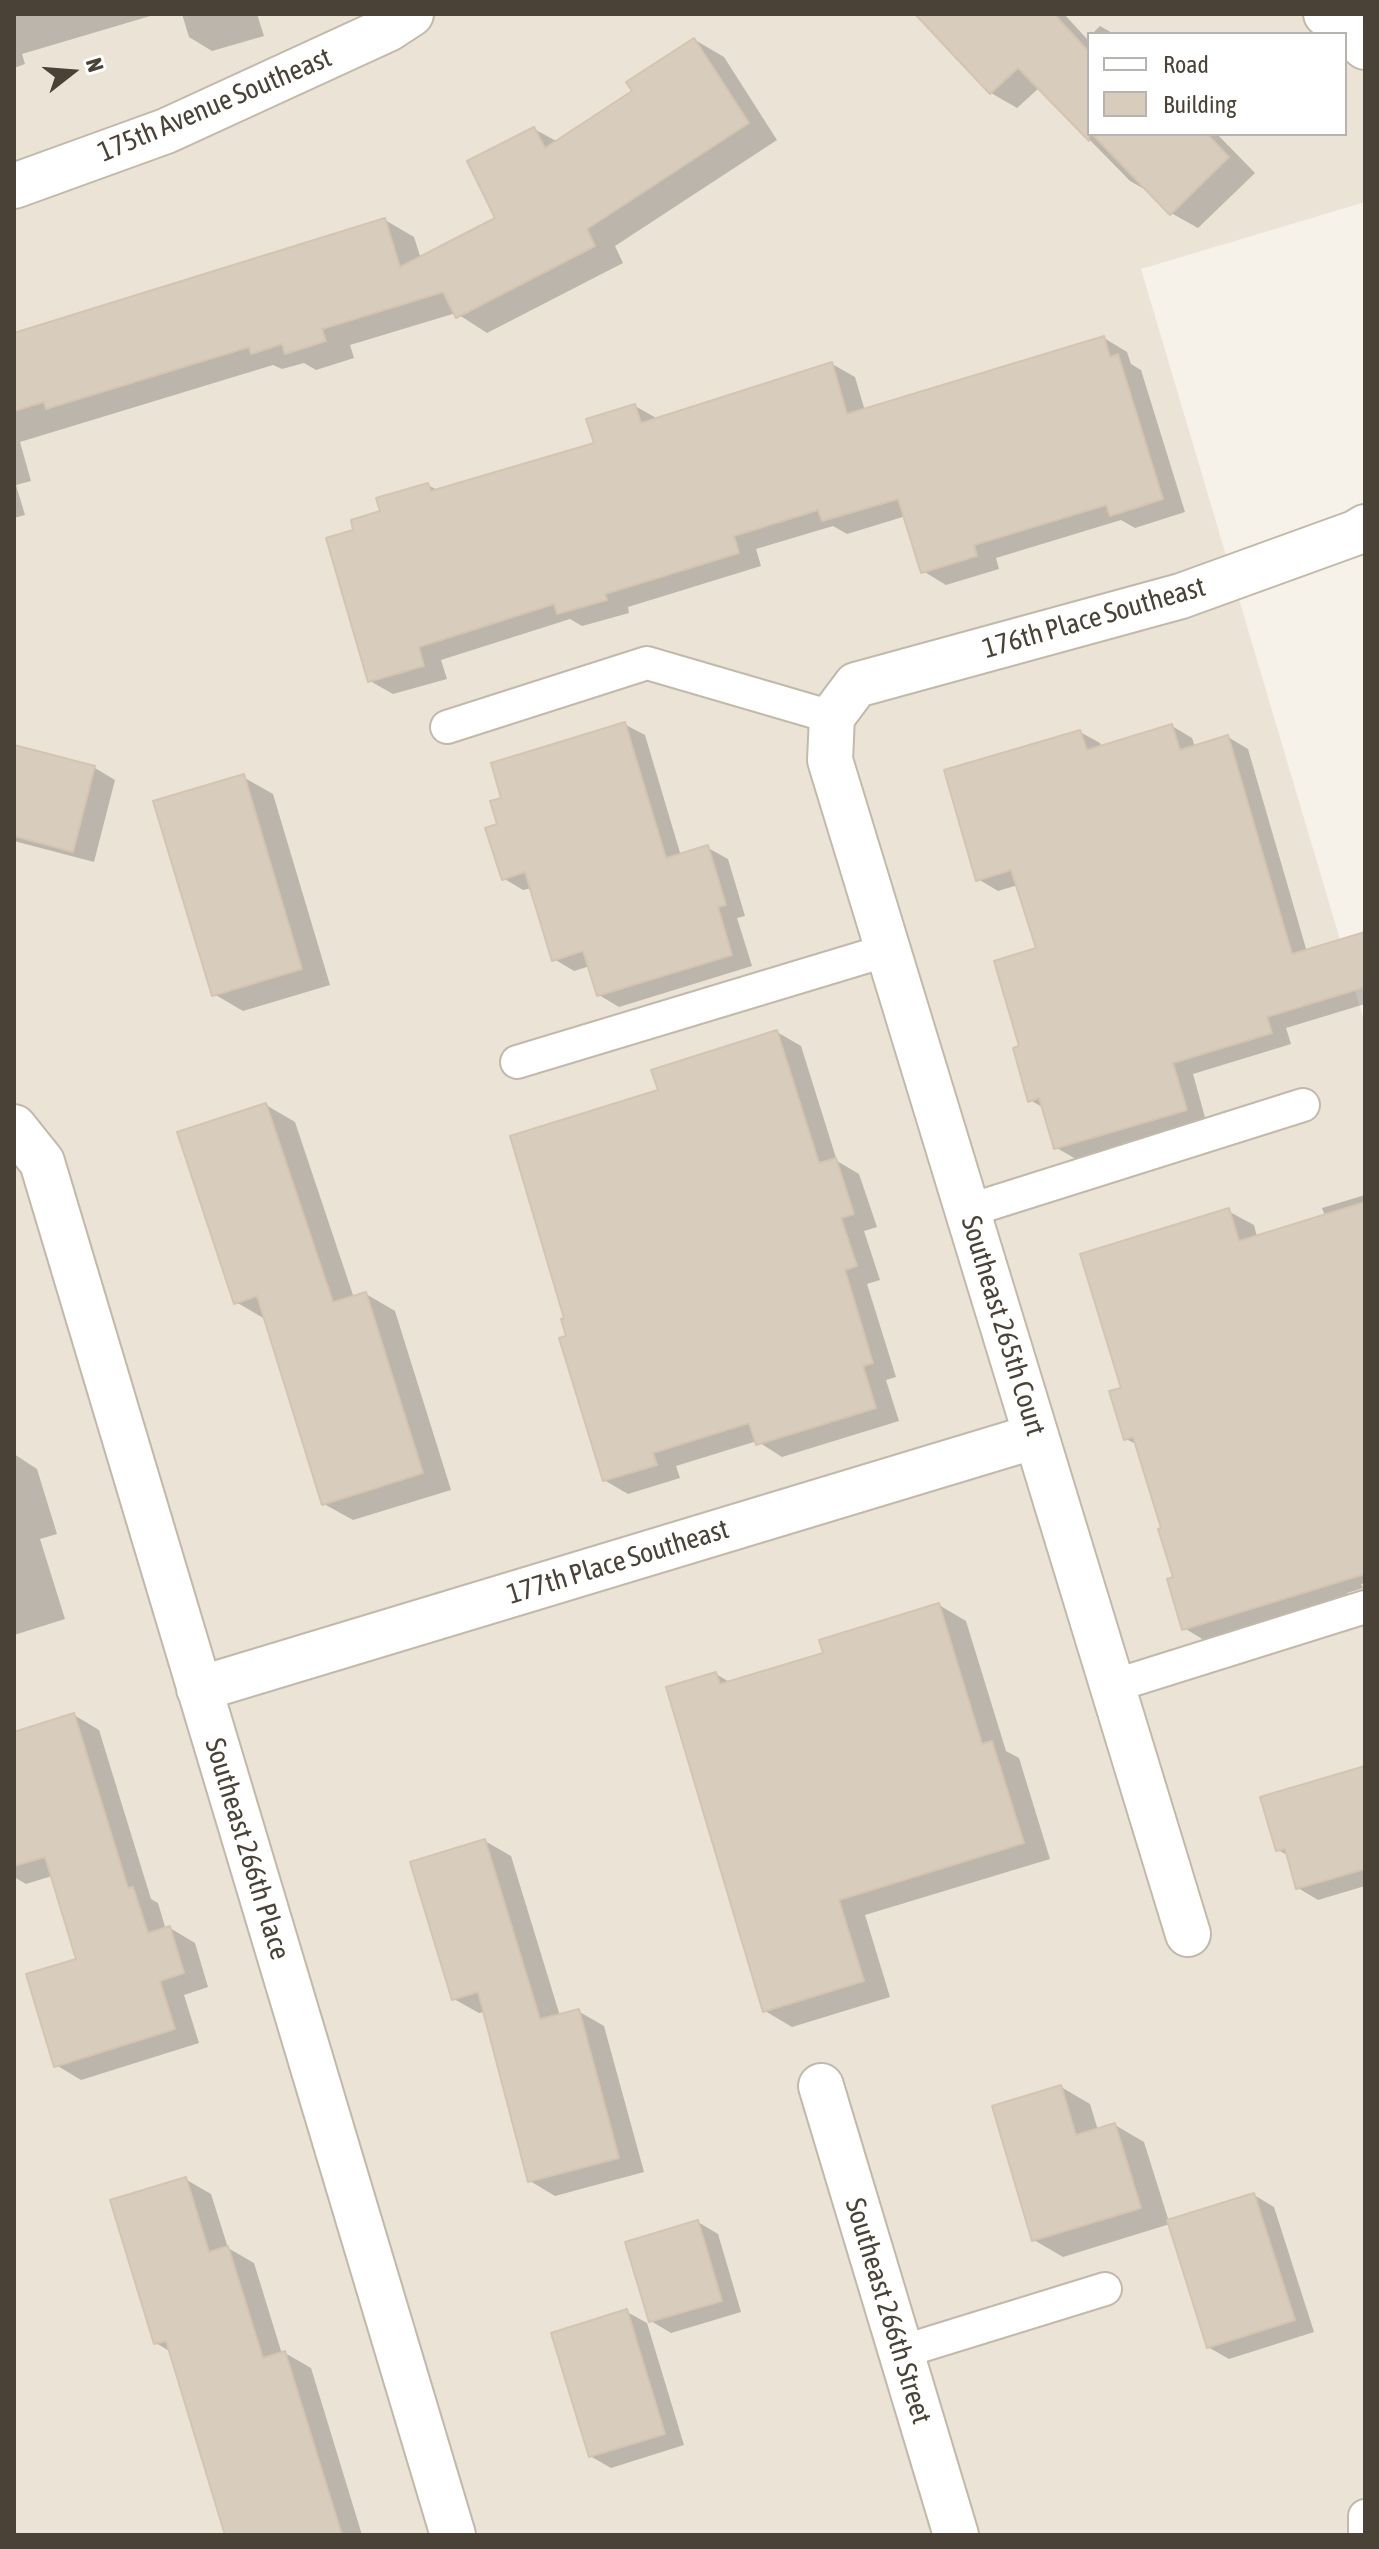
<!DOCTYPE html>
<style>
body{margin:0}
#map{position:relative;width:1379px;height:2549px;overflow:hidden;background:#f6f1e9;font-family:"Asap Condensed",sans-serif}
canvas{display:block}
.frame{position:absolute;inset:0;border:16px solid #4a4236;pointer-events:none}
.legend{position:absolute;left:1087px;top:32px;width:260px;height:104px;box-sizing:border-box;background:#fff;border:2px solid #b7b3af;margin:0;padding:10px 14px;list-style:none;font-size:24px;color:#4a4236}
.legend li{display:flex;align-items:center;gap:16px;height:40px}
.legend b{width:40px;border:2px solid #b7b3af}
.north{position:absolute;left:32px;top:32px;width:80px;height:80px;-webkit-text-stroke:6px #fff;paint-order:stroke;rotate:73deg;font-size:22px;font-weight:700;line-height:32px;text-align:center;color:#4a4236}
.north::after{content:'';display:block;margin:auto;width:28px;height:36px;background:#4a4236;clip-path:polygon(50% 0,100% 100%,50% 72%,0 100%)}
</style>
<div id="map">
<canvas width="1379" height="2549"></canvas>
<div class="frame"></div>
<ul class="legend">
<li><b style="height:10px;background:#fff"></b>Road</li>
<li><b style="height:22px;background:#d8cdbd"></b>Building</li>
</ul>
<div class="north">N</div>
</div>
<script>
const g = document.querySelector('canvas').getContext('2d');
g.lineJoin = 'round';
function paint(path, color) { g.fillStyle = color; g.fill(path, 'evenodd'); }
const poly = rows => new Path2D(rows.map(r => 'M' + r).join(''));
function trace(path, color, width, dash) { g.strokeStyle = color; g.lineWidth = width; g.lineCap = dash ? 'butt' : 'round'; g.setLineDash(dash || []); g.stroke(path); }
function drawText(font, color, halo, rows, align = 'center') {
  g.font = font + ' "Asap Condensed",sans-serif'; g.lineWidth = 6; g.setLineDash([]); g.textBaseline = 'middle'; g.strokeStyle = halo; g.fillStyle = color; for (const [text, x, y, turn = 0] of rows) {
    g.save(); g.translate(x, y); g.rotate((+turn || 0) * Math.PI / 180); g.textAlign = isNaN(turn) ? turn : align; if (halo) g.strokeText(text, 0, 0); g.fillText(text, 0, 0); g.restore();
  }
}
const residential = poly([
 [14,14,1365,14,1365,202,1141,269,1365,1024,1365,2535,14,2535],
 [1089,34,1345,34,1345,134,1089,134]
]);
const shadow = poly([
 [14,14,157,14,22,54,25,64,14,68],
 [182,14,257,14,264,36,212,51,189,37],
 [918,14,1064,14,1087,39,1089,37,1089,134,1217,134,1255,173,1198,228,1171,213,1153,194,1130,181,1039,88,1017,108,991,93],
 [1100,26,1114,34,1092,34],
 [695,40,724,57,777,140,615,246,623,263,487,333,456,313,350,345,354,358,316,370,304,363,282,369,273,365,20,442,31,481,16,485,25,515,14,518,14,335,385,220,414,237,421,259,498,219,534,129,558,142,635,92],
 [1104,338,1127,352,1131,364,1141,370,1185,512,1135,528,1121,520,996,558,999,569,946,585,923,571,906,516,847,534,833,526,756,549,761,566,628,607,629,613,582,626,570,619,441,660,447,679,393,694,370,681,356,531,428,485,439,491,596,444,635,406,658,419,832,364,855,377,865,411],
 [624,724,645,735,681,856,708,848,728,859,745,916,737,918,752,966,619,1007,599,995,590,966,574,971,554,959,532,888,523,890,503,878,500,825,504,799],
 [1172,726,1192,738,1195,747,1228,737,1248,749,1307,952,1365,934,1365,1004,1286,1028,1291,1044,1193,1074,1206,1121,1076,1159,1055,1147,1044,1108,1030,1100,1022,1047,1038,949,1018,885,998,891,978,879,1080,732,1100,743,1102,748],
 [14,747,95,768,115,780,94,862,14,841],
 [243,777,273,794,330,985,243,1011,214,994],
 [777,1032,801,1046,837,1161,859,1174,877,1227,864,1231,880,1280,867,1284,896,1377,886,1380,899,1421,782,1457,757,1441,676,1466,680,1478,628,1494,604,1480,569,1337,660,1092],
 [266,1105,295,1122,354,1298,366,1294,395,1311,451,1490,353,1520,324,1504,265,1319,236,1302],
 [1365,1195,1365,1583,1361,1584,1363,1588,1347,1593,1349,1600,1209,1643,1184,1628,1175,1578,1138,1445,1126,1439,1124,1389,1228,1211,1254,1225,1257,1237,1325,1216,1322,1208],
 [14,1454,37,1469,57,1534,40,1539,65,1619,14,1635],
 [939,1605,966,1621,1006,1751,1019,1758,1050,1859,865,1915,890,1997,792,2027,765,2011,716,1674,731,1683,825,1654],
 [74,1715,99,1730,151,1899,158,1903,166,1930,170,1928,195,1943,208,1987,184,1995,199,2043,81,2080,56,2065,78,1960,52,1876,26,1884,14,1877,14,1734],
 [1365,1768,1365,1886,1318,1900,1298,1888,1289,1856,1278,1850],
 [485,1841,511,1856,560,2016,578,2011,604,2026,644,2172,555,2196,530,2181,485,2012,479,2013,454,1999],
 [1061,2087,1090,2104,1098,2130,1115,2125,1144,2142,1169,2222,1254,2195,1274,2207,1314,2332,1229,2359,1208,2347,1170,2224,1063,2257,1034,2240],
 [185,2179,211,2194,228,2248,254,2263,282,2354,285,2353,311,2368,362,2535,227,2535,171,2352,156,2343],
 [698,2222,718,2234,741,2312,671,2333,651,2321],
 [627,2312,647,2323,684,2445,611,2468,590,2456]
]);
const building = poly([
 [915,14,1054,14,1089,52,1089,141,1018,68,990,94,915,14],
 [694,38,749,123,587,229,595,246,456,318,443,292,322,329,326,341,285,354,282,344,251,354,249,347,46,409,44,402,14,411,14,333,385,218,400,267,495,218,467,161,534,127,545,148,632,91,626,82,694,38],
 [1092,134,1207,134,1229,157,1170,215,1092,134],
 [1104,336,1110,357,1118,354,1163,499,1110,516,1106,505,974,545,977,556,921,573,898,499,822,521,818,510,734,536,739,553,605,594,607,600,557,614,554,604,419,647,424,666,368,682,326,538,353,530,351,520,380,511,376,498,428,483,431,491,594,443,586,419,635,404,641,423,832,362,847,414,1104,336],
 [625,722,666,858,708,845,726,905,718,907,732,955,597,996,583,951,552,961,525,872,502,880,485,828,497,824,490,801,501,798,491,763,625,722],
 [1172,724,1180,750,1228,735,1292,954,1365,932,1365,987,1267,1017,1272,1033,1173,1063,1187,1110,1054,1149,1039,1098,1028,1102,1013,1048,1019,1046,994,961,1036,948,1011,870,976,881,944,770,1080,730,1087,750,1172,724],
 [14,745,95,766,73,852,14,836,14,745],
 [244,774,302,969,212,996,153,801,244,774],
 [777,1030,819,1163,836,1158,854,1214,841,1218,857,1266,845,1270,873,1363,863,1366,876,1408,756,1445,749,1423,653,1453,657,1465,603,1481,559,1338,566,1336,561,1319,564,1318,510,1136,658,1090,651,1070,777,1030],
 [266,1103,333,1302,366,1292,423,1473,322,1505,257,1296,234,1304,177,1132,266,1103],
 [1365,1202,1365,1574,1182,1630,1167,1579,1173,1577,1158,1529,1161,1528,1133,1437,1124,1440,1109,1391,1121,1388,1080,1254,1229,1208,1239,1241,1365,1202],
 [939,1603,982,1744,992,1741,1024,1843,839,1900,864,1981,763,2012,666,1687,716,1672,720,1684,823,1653,819,1640,939,1603],
 [74,1713,128,1888,133,1887,148,1933,170,1926,184,1973,160,1981,175,2029,54,2067,26,1974,76,1959,45,1857,14,1866,14,1732,74,1713],
 [1365,1766,1365,1869,1296,1889,1285,1849,1276,1851,1260,1797,1365,1766],
 [485,1839,540,2019,579,2009,619,2158,528,2182,478,1992,452,2000,410,1862,485,1839],
 [1061,2085,1076,2135,1115,2123,1141,2208,1032,2241,992,2106,1061,2085],
 [186,2177,209,2252,228,2246,263,2358,285,2351,342,2535,225,2535,166,2341,154,2344,110,2200,186,2177],
 [1254,2193,1295,2320,1207,2348,1167,2220,1254,2193],
 [698,2220,722,2301,649,2322,625,2242,698,2220],
 [627,2309,665,2434,589,2457,551,2333,627,2309]
]);
const service = poly([
 [447,727,647,663,832,717],
 [517,1062,888,950],
 [967,1211,1303,1105],
 [1113,1686,1365,1607],
 [901,2352,1105,2289],
 [1365,2535,1365,2516]
]);
const minor = poly([
 [1326,14,1365,47],
 [14,186,166,131,388,29,411,14],
 [14,1127,42,1162,453,2535],
 [199,1689,1036,1436],
 [1188,1934,830,760,832,717,856,685,1181,596,1355,533,1365,527],
 [821,2086,956,2535]
]);
const streetNames = [
 ["175th Avenue Southeast",215,105,-23],
 ["176th Place Southeast",1094,618,-16],
 ["Southeast 265th Court",1003,1326,73],
 ["177th Place Southeast",618,1562,-17],
 ["Southeast 266th Place",247,1849,73],
 ["Southeast 266th Street",888,2311,73]
];
paint(residential, '#eae3d6');
paint(shadow, '#0003');
paint(building, '#d8cdbd');
trace(building, '#d4c4b0', 2);
trace(service, '#c2b9aa', 36);
trace(minor, '#c2b9aa', 48);
trace(service, '#fff', 32);
trace(minor, '#fff', 44);
drawText('28px', '#4a4236', '#fff', streetNames);
</script>
